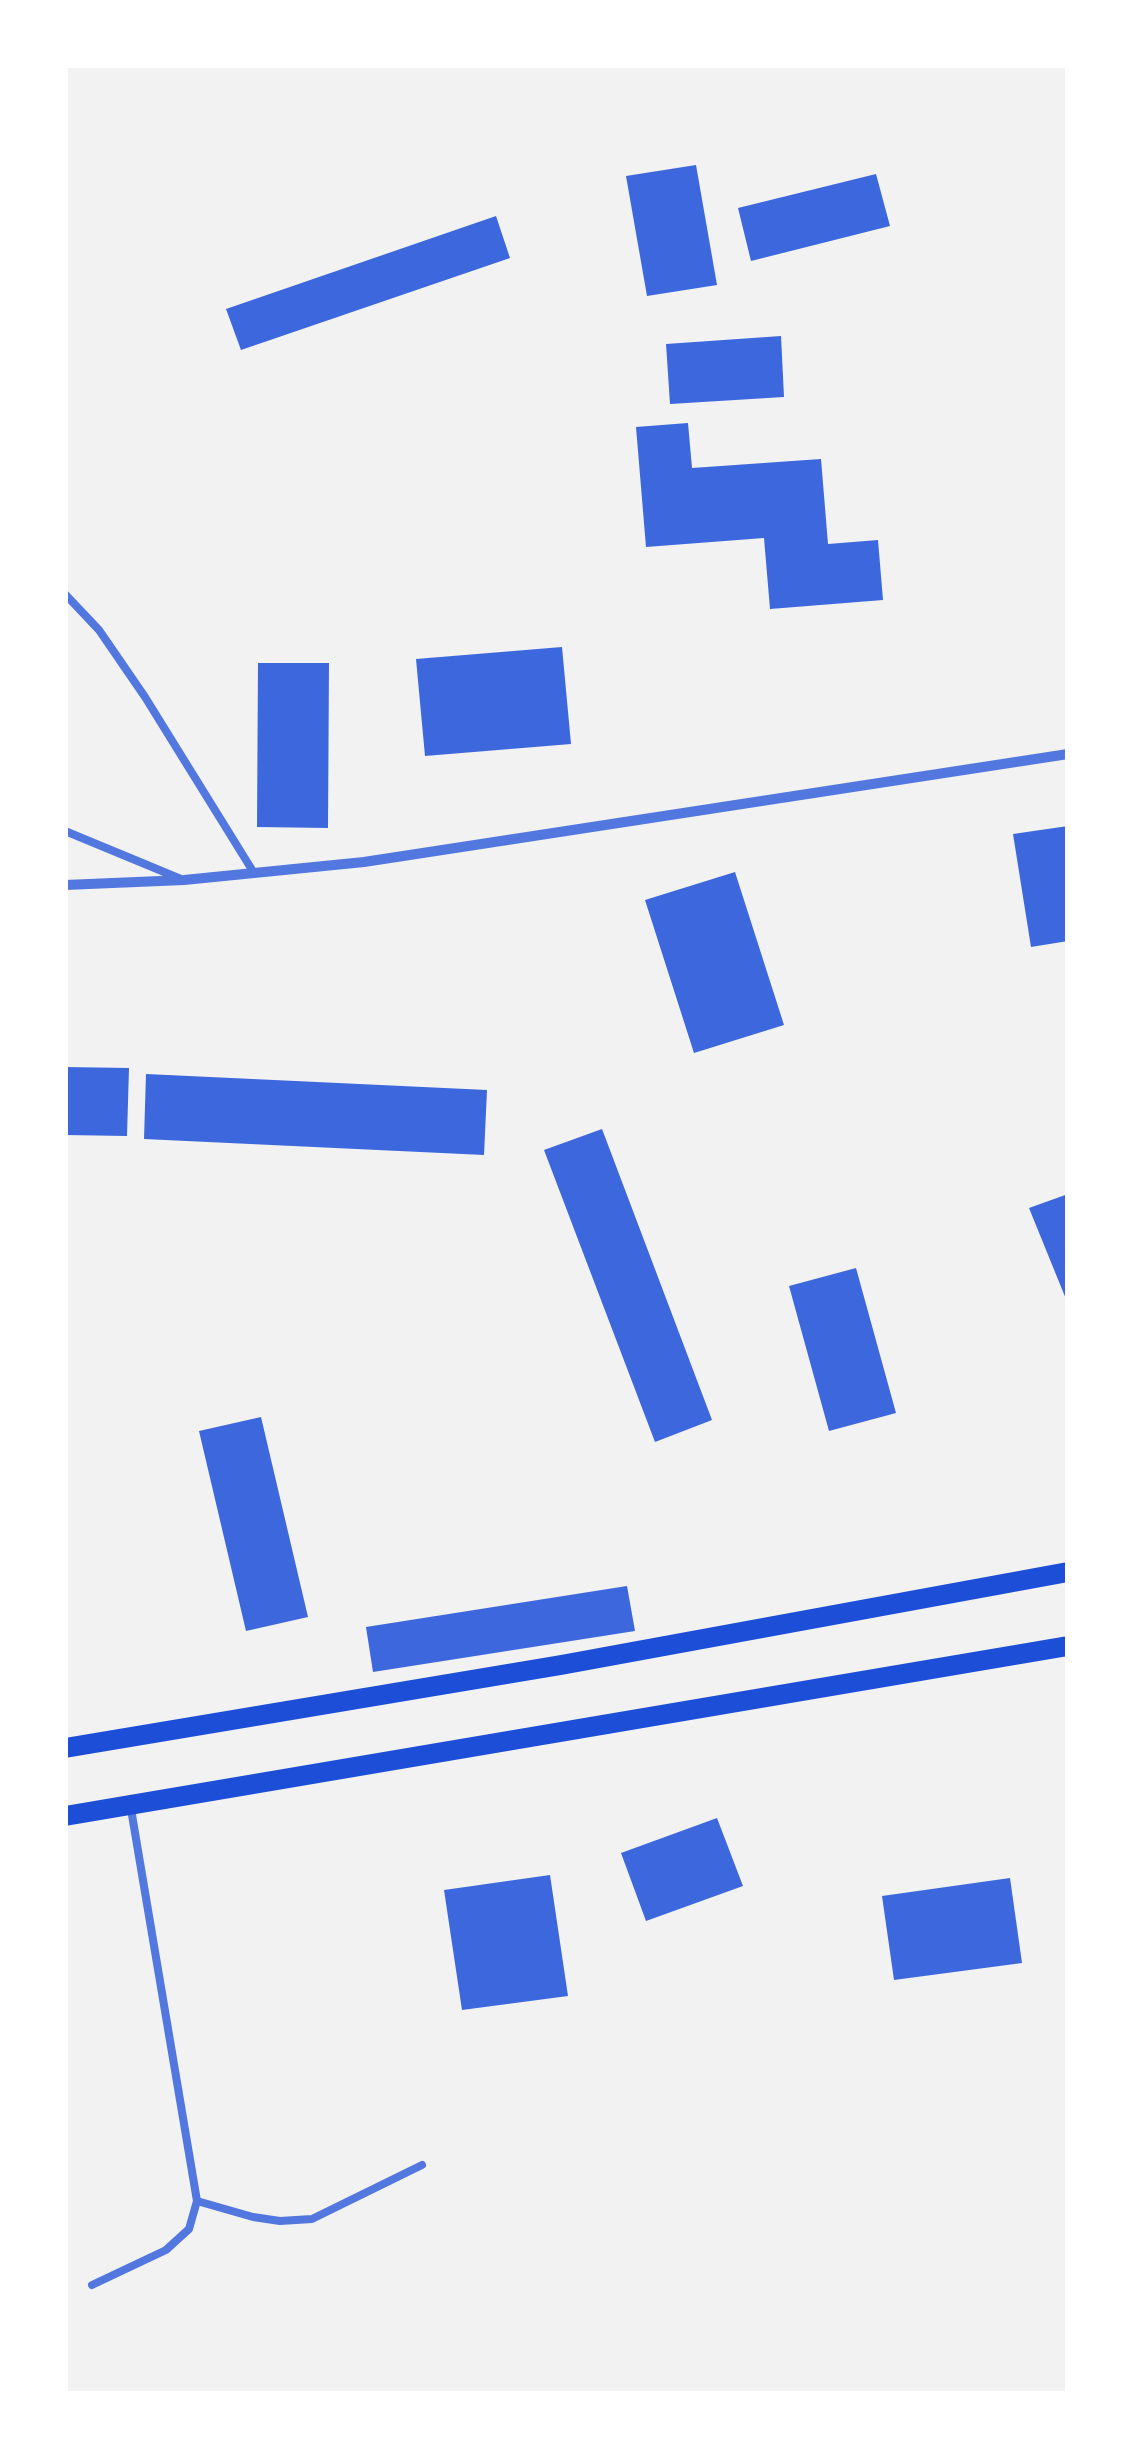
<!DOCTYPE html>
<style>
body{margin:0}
#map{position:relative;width:1133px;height:2459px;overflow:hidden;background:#f2f2f2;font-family:"Nunito Sans",sans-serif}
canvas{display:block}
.frame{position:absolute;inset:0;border:68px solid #fff;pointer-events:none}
</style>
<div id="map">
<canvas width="1133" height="2459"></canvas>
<div class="frame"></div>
</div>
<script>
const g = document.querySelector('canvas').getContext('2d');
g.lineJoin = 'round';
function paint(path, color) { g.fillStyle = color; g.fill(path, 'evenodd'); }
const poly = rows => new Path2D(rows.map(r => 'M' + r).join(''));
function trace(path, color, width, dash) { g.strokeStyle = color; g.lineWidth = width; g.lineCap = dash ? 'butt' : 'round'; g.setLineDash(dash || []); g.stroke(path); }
const building = poly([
 [696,165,717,285,647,296,626,176],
 [876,174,890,226,751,261,738,208],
 [496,216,510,258,241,350,226,309],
 [781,336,784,397,670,404,666,344],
 [688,423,692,468,821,459,828,544,878,540,883,600,770,609,764,538,646,547,636,427],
 [562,647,571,744,425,756,416,659],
 [258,663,329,663,328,828,257,827],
 [1068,826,1068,941,1031,947,1013,834],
 [735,872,784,1025,694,1053,645,900],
 [65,1067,129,1068,127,1136,65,1135],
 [146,1074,487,1090,484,1155,144,1139],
 [602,1129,712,1420,655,1442,544,1150],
 [1068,1194,1068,1304,1029,1208],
 [856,1268,896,1413,829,1431,789,1286],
 [261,1417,308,1617,246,1631,199,1431],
 [627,1586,635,1631,373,1672,366,1627],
 [717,1818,743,1886,646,1921,621,1853],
 [550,1875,568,1996,462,2010,444,1890],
 [1010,1878,1022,1963,894,1980,882,1896]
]);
const service = poly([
 [65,594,99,630,145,697,254,873],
 [65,831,181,879],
 [197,2201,253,2217,280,2221,312,2219,422,2165],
 [92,2285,166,2250,189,2229,197,2201,131,1809]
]);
const minor = poly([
 [65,885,184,880,364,862,1068,754]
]);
const secondary = poly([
 [65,1748,561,1665,1068,1572],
 [65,1816,1068,1646]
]);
paint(building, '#3d67dc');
trace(service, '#5277de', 8);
trace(minor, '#5277de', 10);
trace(secondary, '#1d4ed8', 20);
</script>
